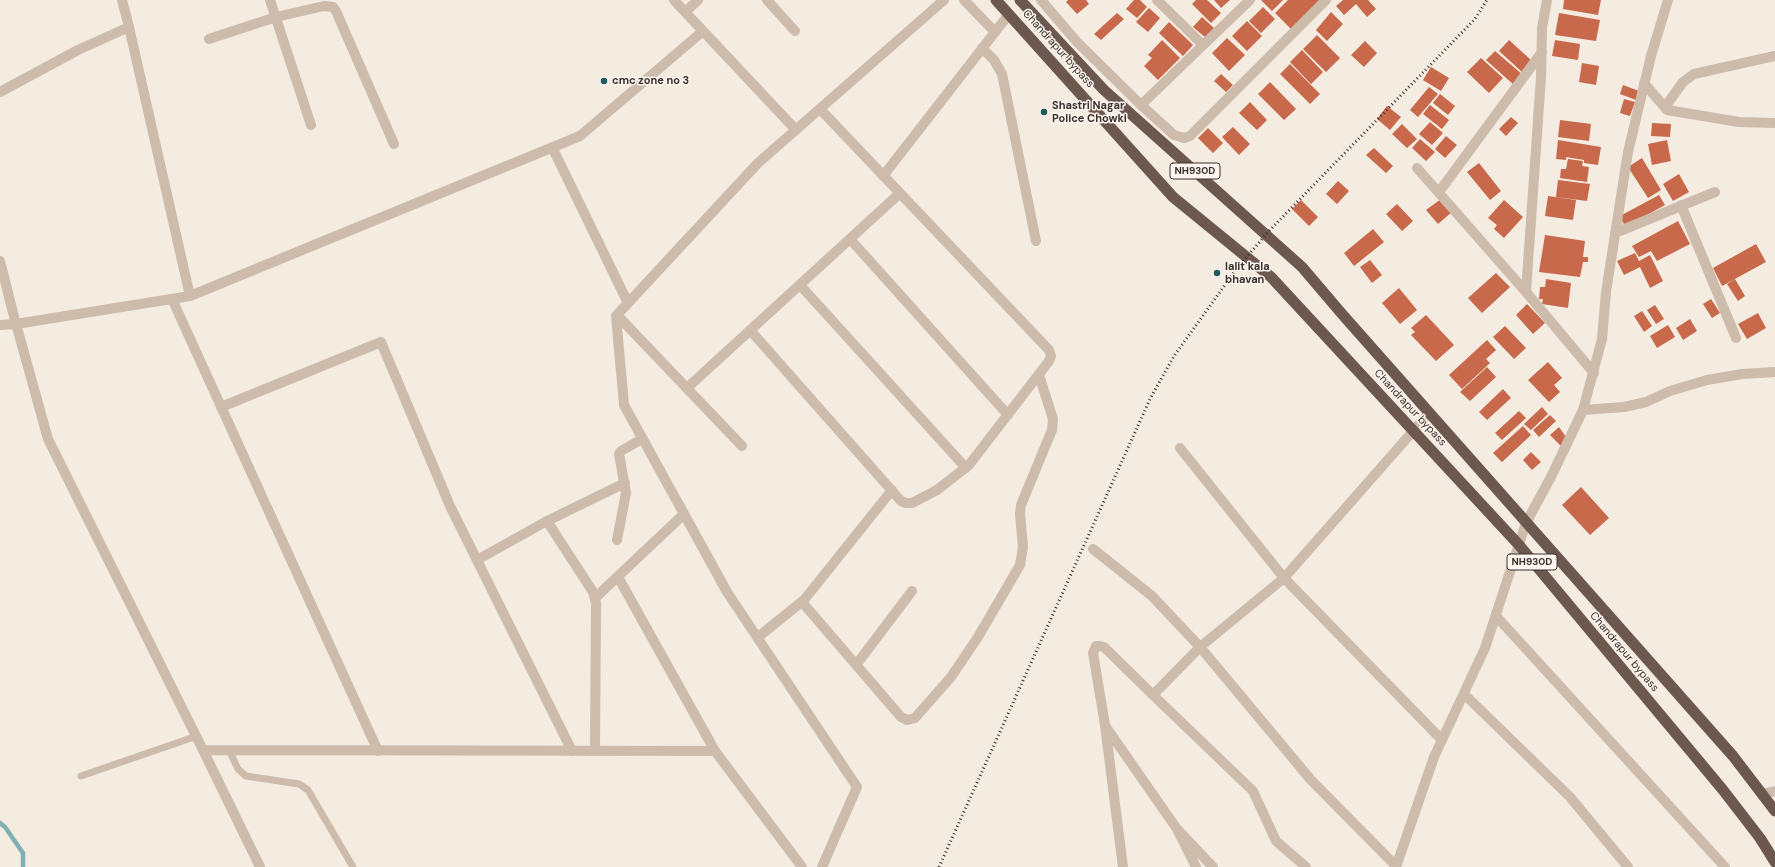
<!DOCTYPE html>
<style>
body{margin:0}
canvas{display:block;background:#f4ebe1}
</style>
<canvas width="1775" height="867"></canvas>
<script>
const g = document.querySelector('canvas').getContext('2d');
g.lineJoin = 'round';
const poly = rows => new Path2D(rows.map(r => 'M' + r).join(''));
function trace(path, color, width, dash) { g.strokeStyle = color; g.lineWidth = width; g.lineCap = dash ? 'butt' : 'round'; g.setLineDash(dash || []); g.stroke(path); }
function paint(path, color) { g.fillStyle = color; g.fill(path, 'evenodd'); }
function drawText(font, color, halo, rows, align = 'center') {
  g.font = font + ' "DM Sans",sans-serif'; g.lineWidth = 3; g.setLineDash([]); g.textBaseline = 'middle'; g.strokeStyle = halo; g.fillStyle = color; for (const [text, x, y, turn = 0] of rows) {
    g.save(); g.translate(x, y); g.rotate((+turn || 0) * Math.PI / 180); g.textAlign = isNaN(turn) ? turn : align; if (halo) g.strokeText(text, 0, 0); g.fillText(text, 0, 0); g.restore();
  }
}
const stream = poly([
 [0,823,5,827,23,853,23,867]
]);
const building = poly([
 [1068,0,1086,0,1089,4,1077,14,1066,2],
 [1134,0,1140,0,1147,7,1137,18,1126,9],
 [1196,0,1207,0,1221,13,1211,23,1192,4],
 [1214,0,1230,0,1221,8],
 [1261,0,1283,0,1272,11],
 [1288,0,1323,0,1292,30,1275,13],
 [1343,0,1368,0,1376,9,1367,17,1356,4,1344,15,1336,6],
 [1564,0,1601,0,1598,15,1563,9],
 [1263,7,1275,19,1261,33,1249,21],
 [1149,8,1160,18,1148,32,1136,22],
 [1331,12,1343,24,1327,41,1316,30],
 [1117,13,1124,19,1101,40,1094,34],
 [1559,13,1600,20,1596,41,1555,35],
 [1202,17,1215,29,1206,38,1193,27],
 [1247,21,1262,36,1247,51,1232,36],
 [1169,22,1193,45,1183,56,1159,33],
 [1317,35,1340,58,1326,72,1303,49],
 [1227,38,1245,55,1229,71,1212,53],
 [1162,40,1180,58,1158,80,1144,66,1152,58,1148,55],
 [1509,40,1532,61,1522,72,1499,51],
 [1555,40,1580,44,1578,60,1552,56],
 [1365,41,1377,53,1364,67,1351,55],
 [1302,50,1323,72,1311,84,1290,62],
 [1495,51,1523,75,1514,85,1486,60],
 [1481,58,1503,78,1489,93,1467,72],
 [1582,63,1599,66,1596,85,1579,82],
 [1290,64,1320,94,1310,104,1280,74],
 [1431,67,1449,78,1441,91,1423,80],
 [1221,74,1233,85,1226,92,1214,81],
 [1270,82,1296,109,1284,120,1258,94],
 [1623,85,1639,91,1636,100,1620,94],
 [1429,87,1438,94,1418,117,1410,110],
 [1440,94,1455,106,1448,115,1433,103],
 [1624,99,1635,102,1630,116,1620,113],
 [1250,102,1267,120,1257,130,1239,113],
 [1430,105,1449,120,1442,129,1423,114],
 [1387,106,1401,117,1390,130,1377,119],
 [1511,117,1518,123,1506,136,1499,129],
 [1560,120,1591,124,1589,141,1558,137],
 [1430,122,1443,133,1432,145,1419,134],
 [1652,123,1671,124,1670,137,1651,136],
 [1402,124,1417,139,1407,148,1392,134],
 [1233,127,1250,144,1239,155,1222,137],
 [1208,128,1223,143,1213,153,1198,138],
 [1446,136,1457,145,1445,158,1435,149],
 [1420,139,1435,152,1426,161,1412,148],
 [1558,140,1601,147,1598,165,1584,163,1584,160,1566,157,1566,160,1556,159],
 [1667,140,1671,161,1652,165,1648,144],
 [1374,148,1393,166,1386,173,1366,155],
 [1642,158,1661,190,1648,198,1628,167],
 [1568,159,1583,161,1582,166,1589,167,1587,182,1560,178,1561,169,1566,169],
 [1479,163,1501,191,1490,200,1467,172],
 [1679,174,1689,192,1673,201,1663,184],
 [1558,180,1590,184,1587,201,1556,197],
 [1338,181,1349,191,1337,204,1326,194],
 [1659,195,1665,205,1625,227,1620,216],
 [1548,196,1576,200,1573,220,1545,216],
 [1441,199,1452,212,1438,224,1426,210],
 [1301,200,1318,217,1309,226,1292,209],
 [1504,200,1523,217,1504,238,1494,229,1497,225,1488,218],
 [1397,204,1413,221,1402,231,1386,214],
 [1678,221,1690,244,1657,261,1651,251,1639,257,1632,246],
 [1373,229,1384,242,1354,266,1344,253],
 [1545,235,1585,241,1583,257,1588,257,1588,262,1583,262,1580,277,1539,272],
 [1756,244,1766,262,1722,286,1713,268],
 [1635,253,1639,261,1650,255,1663,281,1650,288,1640,267,1624,275,1617,261],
 [1370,260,1382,275,1372,283,1360,267],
 [1496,273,1510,287,1482,313,1468,298],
 [1546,279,1571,283,1568,308,1542,304,1543,299,1539,299,1540,287,1545,287],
 [1735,279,1745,296,1738,301,1727,284],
 [1399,288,1417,310,1400,324,1382,303],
 [1711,299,1720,313,1712,318,1703,304],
 [1527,304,1545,323,1533,334,1516,315],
 [1655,305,1664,319,1656,324,1647,310],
 [1642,311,1652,326,1644,332,1634,316],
 [1758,313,1766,328,1747,339,1738,324],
 [1426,315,1454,345,1436,361,1411,335,1415,332,1411,328],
 [1690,319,1697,331,1683,340,1676,328],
 [1668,325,1675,337,1657,348,1650,336],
 [1505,326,1526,348,1514,359,1493,337],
 [1487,340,1496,350,1486,359,1490,363,1462,389,1449,375],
 [1548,362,1562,378,1554,385,1560,392,1549,402,1528,380],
 [1487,367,1496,377,1470,401,1460,392],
 [1503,389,1511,398,1487,420,1479,412],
 [1542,407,1548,414,1531,430,1524,424],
 [1519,411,1526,418,1502,440,1495,433],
 [1550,415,1556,421,1539,437,1533,430],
 [1523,426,1531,435,1502,462,1493,453],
 [1559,427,1566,437,1561,446,1550,435],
 [1531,452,1541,462,1532,470,1523,460],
 [1581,487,1609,518,1590,535,1562,505]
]);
const service = poly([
 [229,750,238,769,246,776,299,784,308,790,353,867],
 [81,776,197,736]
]);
const minor = poly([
 [122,0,129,27,190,296],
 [270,0,311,125],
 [674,0,703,31],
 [767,0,795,31],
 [964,0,995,32],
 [1041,0,1077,42,1141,105,1174,135,1184,138,1190,136,1326,0],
 [1157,0,1203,45],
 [1547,0,1542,28,1541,77,1526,292,1594,373],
 [685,12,698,0],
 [209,39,276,17,324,6,333,7,336,11,394,144],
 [982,48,994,60,1002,74,1036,241],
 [1644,83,1667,110,1739,122,1775,123],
 [0,92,78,50,129,27],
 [1141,105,1250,0],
 [1665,107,1683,82,1694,74,1775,56],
 [552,147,628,303],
 [1417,168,1526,292],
 [883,176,1009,14],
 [1439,192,1542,52],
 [1681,205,1736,338],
 [1615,233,1715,192],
 [850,239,1008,415],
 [0,261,13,313,48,439,203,750,715,751,802,867],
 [800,285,966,468],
 [172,299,378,751],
 [617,315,742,446],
 [0,325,16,324,190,296,580,136,703,31,796,130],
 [750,330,901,501,906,503,912,503,937,490,969,465,1049,361,1051,356,1049,350,820,109],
 [687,388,900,193],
 [221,407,381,342,450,506,572,751],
 [1583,410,1624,407,1646,402,1670,391,1707,380,1742,374,1775,372],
 [1180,448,1284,578,1442,740],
 [547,521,593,592,596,603,595,751],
 [617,540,626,493,619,454,621,451,642,439],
 [1093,549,1152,596,1200,647,1153,695,1253,791,1276,841,1306,867],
 [477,560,547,521,625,483],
 [618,577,715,751],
 [595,598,684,514],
 [802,602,901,717,907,720,915,718,951,677,978,637,1020,565,1023,547,1020,514,1021,505,1052,430,1053,419,1039,375],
 [1496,616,1725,867],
 [758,637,804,600,892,490],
 [856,665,912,591],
 [1464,694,1570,797,1628,867],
 [1106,727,1177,829],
 [203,750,260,867],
 [1762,794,1775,791],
 [1396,866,1311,780,1200,647,1284,578,1429,413],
 [822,867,857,787,727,592,624,405,616,316,758,163,944,0],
 [1123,867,1105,725,1093,653,1096,646,1100,646,1104,647,1153,695],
 [1196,867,1177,829,1213,867],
 [1396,867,1434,757,1485,648,1526,523,1552,475,1583,410,1602,339,1606,292,1628,152,1651,56,1668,0]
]);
const trunk = poly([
 [996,0,1173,197,1271,277,1519,545,1723,790,1760,838,1775,862],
 [1020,0,1104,90,1302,267,1342,314,1733,756,1775,811]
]);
const rail = poly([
 [939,867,1150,399,1174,356,1235,271,1268,232,1475,19,1487,0]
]);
const markers = [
 [604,81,4,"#1f5a5e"],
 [1044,112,4,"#1f5a5e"],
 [1217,273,4,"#1f5a5e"]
];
const shields = [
 [1195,171,50],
 [1532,562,50]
];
const shieldNames = [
 ["NH930D",1195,171],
 ["NH930D",1532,562]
];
const streetNames = [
 ["Chandrapur bypass",1058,49,48],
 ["Chandrapur bypass",1410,408,47],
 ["Chandrapur bypass",1624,652,50]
];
const poiNames = [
 ["cmc zone no 3",612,81],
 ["Shastri Nagar",1052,106],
 ["Police Chowki",1052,119],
 ["lalit kala",1225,267],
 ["bhavan",1225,280]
];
trace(stream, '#7fb0b2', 4.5);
paint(building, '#c8694b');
trace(service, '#cdbbac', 7);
trace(minor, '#cdbbac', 10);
trace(trunk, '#6c584f', 11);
trace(rail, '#3b302b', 3, [1, 3]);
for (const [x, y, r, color] of markers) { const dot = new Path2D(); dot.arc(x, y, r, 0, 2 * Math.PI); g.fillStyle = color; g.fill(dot); trace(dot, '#fbf5ee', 1.5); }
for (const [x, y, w] of shields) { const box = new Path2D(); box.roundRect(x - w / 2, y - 8, w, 16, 3); g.fillStyle = '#fbf5ee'; g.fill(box); trace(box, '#3b302b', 1); }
drawText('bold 10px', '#3b302b', null, shieldNames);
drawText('11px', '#3b302b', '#fbf5ee', streetNames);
drawText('bold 11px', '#3b302b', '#fbf5ee', poiNames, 'left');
</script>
